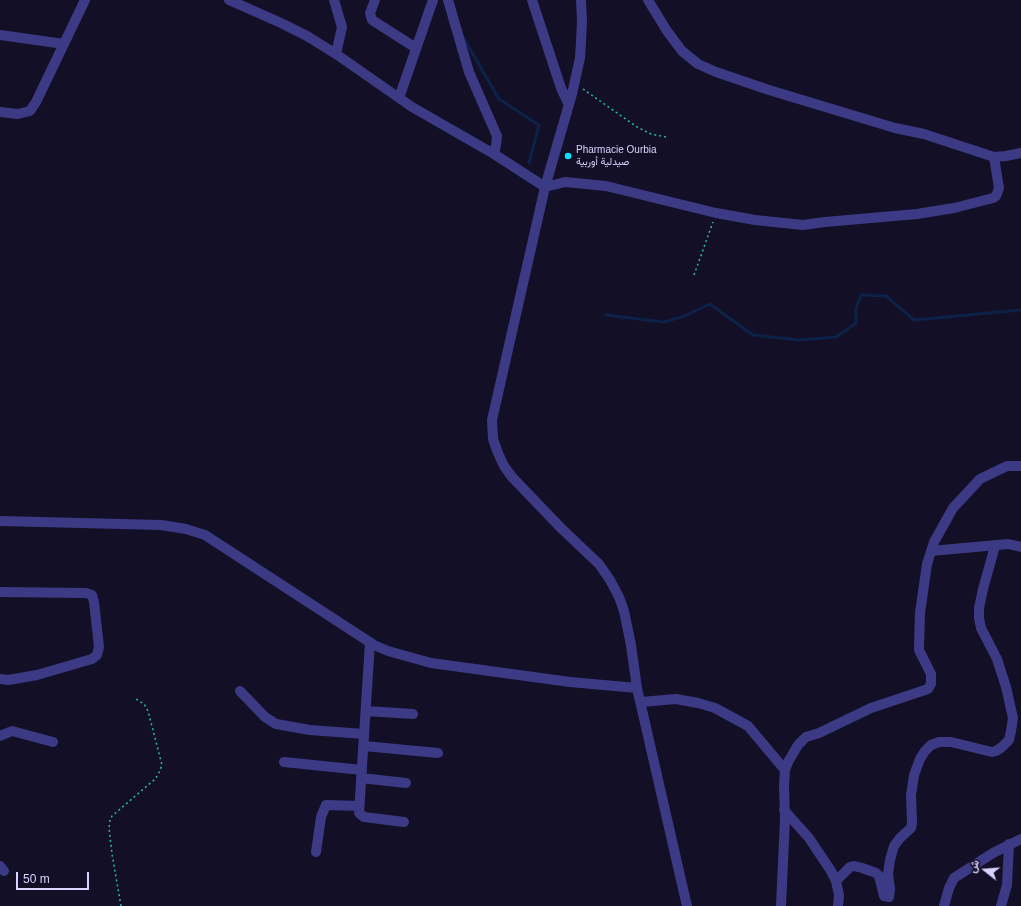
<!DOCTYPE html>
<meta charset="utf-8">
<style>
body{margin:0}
#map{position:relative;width:1021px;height:906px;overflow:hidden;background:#130f26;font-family:Helvetica,Vazirmatn,sans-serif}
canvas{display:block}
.north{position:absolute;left:965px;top:850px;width:40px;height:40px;-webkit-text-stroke:3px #130f26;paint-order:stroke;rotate:287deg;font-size:11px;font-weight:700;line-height:16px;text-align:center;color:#d9d4ff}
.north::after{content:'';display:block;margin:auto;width:14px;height:18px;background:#d9d4ff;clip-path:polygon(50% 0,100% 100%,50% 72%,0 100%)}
.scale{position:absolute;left:16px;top:872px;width:73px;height:18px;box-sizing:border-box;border:2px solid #d9d4ff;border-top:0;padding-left:5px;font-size:12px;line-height:14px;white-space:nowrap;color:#d9d4ff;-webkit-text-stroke:3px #130f26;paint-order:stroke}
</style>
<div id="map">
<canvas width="1021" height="906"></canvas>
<div class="north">ش</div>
<div class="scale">50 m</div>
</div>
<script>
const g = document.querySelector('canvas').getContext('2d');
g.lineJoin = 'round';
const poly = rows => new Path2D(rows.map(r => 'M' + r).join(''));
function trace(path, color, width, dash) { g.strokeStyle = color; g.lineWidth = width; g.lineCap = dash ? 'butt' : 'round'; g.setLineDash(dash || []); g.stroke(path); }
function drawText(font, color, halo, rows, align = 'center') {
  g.font = font + ' Helvetica,Vazirmatn,sans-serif'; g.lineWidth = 3.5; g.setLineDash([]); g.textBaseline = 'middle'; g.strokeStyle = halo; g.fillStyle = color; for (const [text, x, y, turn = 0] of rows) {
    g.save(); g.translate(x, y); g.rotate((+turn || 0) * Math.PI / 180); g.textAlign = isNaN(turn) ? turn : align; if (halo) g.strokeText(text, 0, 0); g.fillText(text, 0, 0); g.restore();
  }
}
const stream = poly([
 [463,37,499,99,539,125,529,163],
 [606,315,664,322,684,316,710,304,753,335,799,340,836,337,856,323,856,308,861,295,886,296,914,320,1021,310]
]);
const path = poly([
 [583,89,637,127,651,134,666,137],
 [694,275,713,222],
 [121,906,112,854,109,828,110,820,112,816,154,780,158,775,162,765,148,711,144,704,136,699]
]);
const minor = poly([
 [229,0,281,23,307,36,336,54,412,107,494,154,545,187,565,182,606,186,716,213,755,220,803,225,825,222,917,214,954,208,993,198,996,196,999,188,994,157],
 [334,0,342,27,336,54],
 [375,0,370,13,372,20,416,48],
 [448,0,469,72,497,136,496,145,494,154],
 [532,0,561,88,569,105],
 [581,0,582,21,581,42,580,58,572,94,545,187,492,420,493,439,498,453,504,466,512,477,559,526,599,564,610,580,619,597,624,611,631,645,637,688,687,906],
 [648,0,667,31,682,51,698,64,716,72,769,90,895,128,924,134,994,157,1006,156,1021,153],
 [0,35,64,44],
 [399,98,433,0],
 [0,112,18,114,30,111,36,102,85,0],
 [0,521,161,525,186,529,205,535,374,645,388,651,431,663,570,682,637,688],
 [931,551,1008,544,1021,547],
 [0,592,86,593,92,595,94,602,99,647,97,655,92,659,37,675,8,680,0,679],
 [370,642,359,813,364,817,404,822],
 [240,691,265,717,276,724,310,730,364,734],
 [641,702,676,699,698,703,715,708,748,726,785,770],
 [366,711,413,714],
 [0,736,12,731,53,742],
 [364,746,438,753],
 [284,762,362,770],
 [361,778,406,783],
 [784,810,809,838,831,871,836,881,839,895,838,906],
 [316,852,321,817,326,805,359,806],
 [0,866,4,871],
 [836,881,850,867,854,866,862,868,876,873,879,876,884,896,889,897,890,889,888,874,890,860,894,846,900,838,911,828,912,823,911,795,914,775,920,759,925,751,931,745,939,742,951,742,992,752,996,751,1002,747,1009,740,1011,731,1013,718,1006,687,997,659,981,628,979,618,979,608,983,589,995,546],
 [781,906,785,819,784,786,785,770,788,762,798,745,806,737,819,733,871,708,928,689,931,684,931,674,919,650,919,646,920,613,927,564,934,542,953,508,980,479,1007,466,1021,466],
 [944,906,949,888,954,878,993,853,1021,839],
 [1001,906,1007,885,1009,844]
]);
const markers = [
 [568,156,4,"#00e5ff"]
];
const poiNames = [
 ["Pharmacie Ourbia",576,150],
 ["صيدلية أوربية",576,162]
];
trace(stream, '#0c2248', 3);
trace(path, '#2fb8b0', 1.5, [2, 3]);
trace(minor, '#3d3a85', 10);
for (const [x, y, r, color] of markers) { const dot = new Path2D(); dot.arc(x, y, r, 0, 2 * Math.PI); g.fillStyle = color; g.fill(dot); trace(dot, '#130f26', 1.5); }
drawText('10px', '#d9d4ff', '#130f26', poiNames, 'left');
</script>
